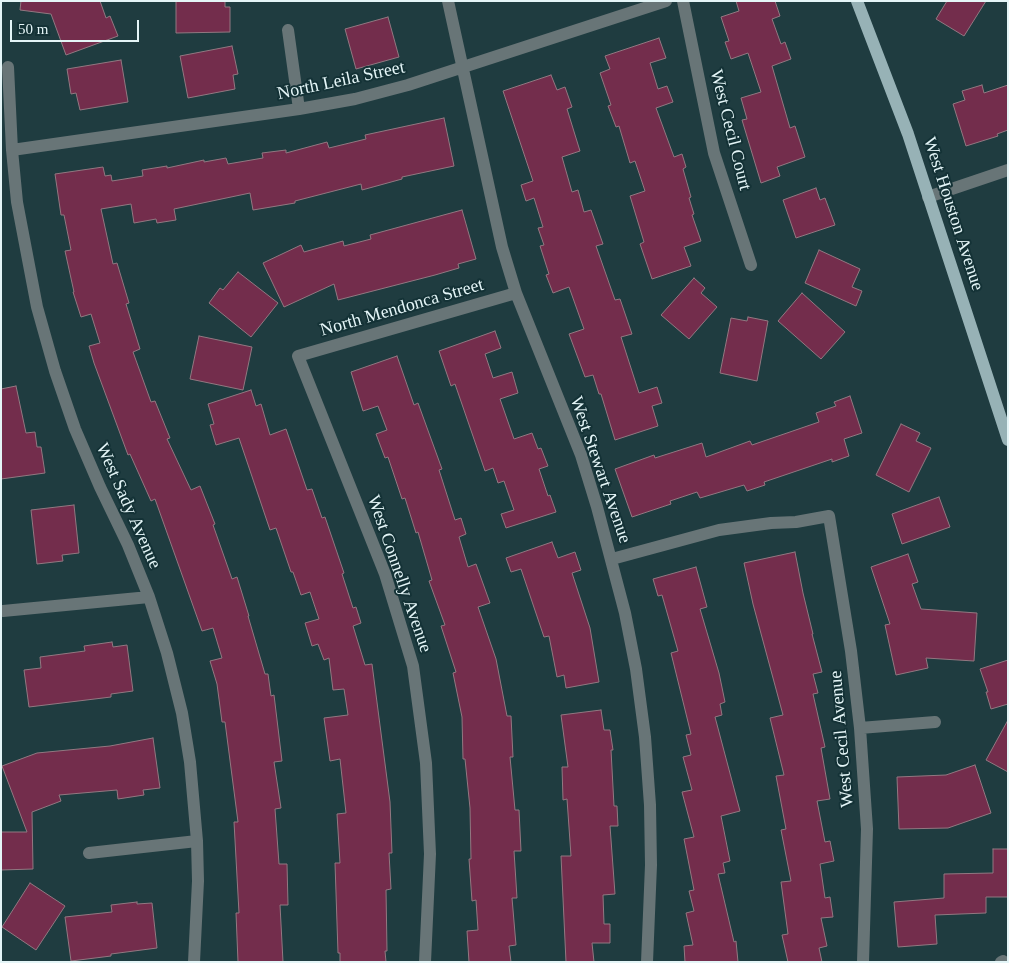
<!DOCTYPE html>
<style>
body{margin:0}
#map{position:relative;width:1009px;height:963px;overflow:hidden;background:#1f3c40;font-family:"Times New Roman",serif}
canvas{display:block}
.frame{position:absolute;inset:0;border:2px solid #e4f5f7;pointer-events:none}
.scale{position:absolute;left:10px;top:20px;width:129px;height:22px;box-sizing:border-box;border:2px solid #e4f5f7;border-top:0;padding-left:6px;font-size:15px;line-height:18px;white-space:nowrap;color:#e4f5f7;-webkit-text-stroke:4px #143236;paint-order:stroke}
</style>
<div id="map">
<canvas width="1009" height="963"></canvas>
<div class="frame"></div>
<div class="scale">50 m</div>
</div>
<script>
const g = document.querySelector('canvas').getContext('2d');
g.lineJoin = 'round';
function paint(path, color) { g.fillStyle = color; g.fill(path, 'evenodd'); }
const poly = rows => new Path2D(rows.map(r => 'M' + r).join(''));
function trace(path, color, width, dash) { g.strokeStyle = color; g.lineWidth = width; g.lineCap = dash ? 'butt' : 'round'; g.setLineDash(dash || []); g.stroke(path); }
function drawText(font, color, halo, rows, align = 'center') {
  g.font = font + ' "Times New Roman",serif'; g.lineWidth = 4; g.setLineDash([]); g.textBaseline = 'middle'; g.strokeStyle = halo; g.fillStyle = color; for (const [text, x, y, turn = 0] of rows) {
    g.save(); g.translate(x, y); g.rotate((+turn || 0) * Math.PI / 180); g.textAlign = isNaN(turn) ? turn : align; if (halo) g.strokeText(text, 0, 0); g.fillText(text, 0, 0); g.restore();
  }
}
const building = poly([
 [21,1,100,1,106,18,110,16,118,36,66,55,51,14,20,10,21,1],
 [176,1,225,1,225,7,230,7,230,32,176,33,176,1],
 [736,1,775,1,780,16,772,19,781,44,785,42,791,59,772,66,790,128,795,126,805,157,777,167,780,176,761,183,742,120,747,119,741,98,761,92,748,53,731,59,725,42,729,41,721,17,739,11,736,1],
 [947,1,986,1,964,36,936,19,947,1],
 [388,17,399,57,356,69,345,29,388,17],
 [659,38,666,58,650,63,658,89,667,86,673,102,656,108,674,157,682,154,686,167,683,169,691,197,689,198,694,214,692,215,701,241,684,247,691,266,652,279,640,244,644,242,630,196,645,191,635,161,630,163,619,126,616,127,608,106,611,105,600,73,610,69,605,56,659,38],
 [232,46,238,74,233,75,235,89,188,98,180,56,232,46],
 [121,60,128,102,80,110,76,93,71,94,67,69,121,60],
 [551,75,557,90,565,87,572,107,567,109,580,151,562,157,572,192,578,190,584,212,591,210,603,244,596,246,615,300,620,299,632,334,621,337,639,393,657,387,662,403,652,406,658,426,615,440,601,394,599,394,593,375,585,377,569,334,584,329,569,287,553,293,546,275,549,274,540,246,544,245,538,228,543,227,534,198,526,201,521,185,533,181,503,91,551,75],
 [982,85,984,93,1008,85,1008,130,997,134,998,136,966,146,953,104,965,100,962,91,982,85],
 [444,118,454,166,402,177,402,179,362,190,361,184,295,201,295,203,253,210,250,193,174,209,176,220,157,223,156,219,134,223,131,204,101,209,113,264,117,263,129,303,126,304,140,349,133,352,151,402,155,401,170,438,167,439,191,490,200,486,215,524,213,525,232,579,237,577,249,616,248,616,265,674,268,674,271,696,274,695,282,761,274,762,281,808,275,809,279,864,287,864,288,905,280,905,283,962,238,962,236,913,239,913,234,822,238,822,225,722,222,722,217,684,210,661,222,658,213,628,202,631,155,499,151,501,130,454,128,455,94,363,89,346,100,343,91,314,81,317,73,292,74,292,65,251,71,250,64,215,61,215,55,174,103,167,105,176,111,175,112,181,143,176,142,170,167,166,167,168,204,160,204,162,226,158,228,164,263,158,262,153,286,150,286,153,327,142,329,148,366,139,365,135,444,118],
 [816,188,820,200,825,198,835,225,796,238,783,200,816,188],
 [462,210,476,259,458,264,459,268,435,275,338,300,334,284,284,307,263,263,301,245,304,252,343,241,344,246,371,239,370,235,462,210],
 [819,250,860,269,852,287,862,291,856,306,805,283,819,250],
 [238,272,278,303,251,337,209,303,220,288,223,290,238,272],
 [694,278,705,288,701,293,717,307,689,339,661,315,694,278],
 [802,293,845,332,821,359,778,321,802,293],
 [748,317,768,321,757,381,720,373,731,318,747,321,748,317],
 [495,331,501,348,485,354,493,378,512,372,518,393,500,399,514,439,532,433,538,449,541,448,548,466,539,469,548,496,550,495,556,512,506,528,501,514,514,510,504,481,498,483,493,468,485,471,455,384,451,386,439,351,495,331],
 [199,336,252,347,243,390,190,379,199,336],
 [397,356,414,405,418,403,442,469,439,470,455,520,461,518,466,534,459,537,468,567,476,564,490,603,478,607,496,659,507,716,511,716,513,757,510,757,515,810,519,810,521,851,514,851,517,898,512,898,516,945,509,946,511,962,469,962,467,931,478,930,476,900,472,901,469,859,471,859,470,808,465,759,463,759,462,717,453,673,456,672,441,626,445,625,429,581,432,580,418,532,416,533,405,498,402,499,388,457,385,458,376,434,387,430,378,406,363,411,351,372,397,356],
 [16,386,26,433,35,432,37,447,41,447,45,473,1,479,1,389,16,386],
 [251,390,256,406,261,404,270,435,286,429,307,490,312,489,322,518,325,517,344,573,342,574,353,608,356,607,361,623,353,626,365,665,372,664,390,802,392,853,389,853,391,889,386,890,387,951,385,951,386,962,340,962,340,953,338,953,335,863,340,863,337,814,346,813,340,759,330,761,324,718,348,715,344,689,333,690,329,658,324,660,318,644,312,646,305,623,319,619,310,592,301,595,293,572,291,572,276,528,270,530,239,438,216,445,210,425,214,424,208,404,251,390],
 [850,396,862,433,844,439,849,456,832,462,832,459,764,482,765,485,747,491,744,485,700,498,697,492,670,501,671,504,632,517,615,469,654,455,655,458,702,443,706,457,750,441,752,445,819,422,816,413,836,406,834,402,850,396],
 [901,424,920,433,916,441,931,448,909,492,876,475,901,424],
 [939,497,950,527,902,544,892,514,939,497],
 [74,505,79,553,62,555,63,561,37,564,31,510,74,505],
 [552,542,558,558,575,552,581,570,572,573,590,628,599,682,566,688,564,675,557,677,549,636,544,637,521,569,511,572,506,558,552,542],
 [795,552,803,593,813,634,812,634,822,672,813,674,818,693,813,694,825,747,821,748,830,799,817,801,825,842,830,841,834,861,820,864,825,898,830,897,833,917,821,918,827,946,819,948,822,962,788,962,782,935,788,934,781,882,791,881,781,830,786,829,776,776,784,775,770,718,783,715,753,604,744,563,795,552],
 [908,554,918,582,912,584,921,609,977,613,974,661,926,658,928,668,896,675,885,625,890,624,871,567,908,554],
 [696,567,707,607,700,609,719,673,725,702,720,704,722,715,715,717,740,811,721,816,730,861,723,863,725,873,718,874,734,942,736,941,738,962,685,962,684,946,693,945,686,913,694,911,689,891,694,890,684,839,694,837,682,792,692,790,683,757,691,755,686,735,691,734,671,653,678,651,662,595,658,596,653,579,696,567],
 [112,642,113,647,127,645,133,691,111,694,111,697,29,707,24,670,41,668,40,657,85,651,84,646,112,642],
 [1008,660,1008,704,991,709,986,692,988,692,980,669,1008,660],
 [601,710,604,730,610,730,613,750,611,750,614,806,617,806,618,826,610,826,615,894,603,895,604,924,610,924,610,943,592,943,594,962,566,962,561,856,571,856,567,799,563,800,562,767,568,767,561,715,601,710],
 [1008,720,1008,772,986,760,1008,720],
 [153,738,160,788,143,790,144,795,118,799,117,790,59,795,61,801,32,812,33,869,1,870,1,832,27,832,2,766,37,753,110,746,153,738],
 [975,765,991,813,948,828,899,829,897,777,946,775,975,765],
 [993,849,1008,849,1008,897,986,897,986,913,935,915,937,944,898,947,894,902,944,898,944,874,993,873,993,849],
 [30,883,65,906,36,950,2,927,30,883],
 [137,902,137,904,152,903,157,948,111,954,111,956,71,961,65,917,112,912,111,905,137,902]
]);
const minor = poly([
 [448,1,502,247,516,293,581,455,597,507,625,613,636,669,645,737,650,805,651,865,647,962],
 [683,1,714,153,751,265],
 [288,30,299,109],
 [8,67,12,150,17,202,37,307,55,371,75,429,100,487,128,545,149,597,167,653,182,713,190,762,197,841,198,881,194,962],
 [12,150,299,109,355,99,408,85,666,1],
 [928,197,1008,170],
 [612,559,719,530,771,523,796,522,829,516,851,651,860,728,867,829,863,962],
 [3,611,149,597],
 [860,728,935,722],
 [89,853,197,841],
 [425,962,430,854,426,763,413,666,385,574,298,356,516,293],
 [1001,962,1003,961]
]);
const major = poly([
 [857,1,908,134,1008,440]
]);
const streetNames = [
 ["North Leila Street",341,81,-12],
 ["West Cecil Court",730,130,76],
 ["West Houston Avenue",953,214,72],
 ["North Mendonca Street",402,308,-16],
 ["West Stewart Avenue",600,470,71],
 ["West Sady Avenue",128,506,66],
 ["West Connelly Avenue",399,574,71],
 ["West Cecil Avenue",842,739,-95]
];
paint(building, '#732d4c');
trace(building, '#927881', 1);
trace(minor, '#687577', 12);
trace(major, '#97b2b6', 12);
drawText('18px', '#e4f5f7', '#143236', streetNames);
</script>
